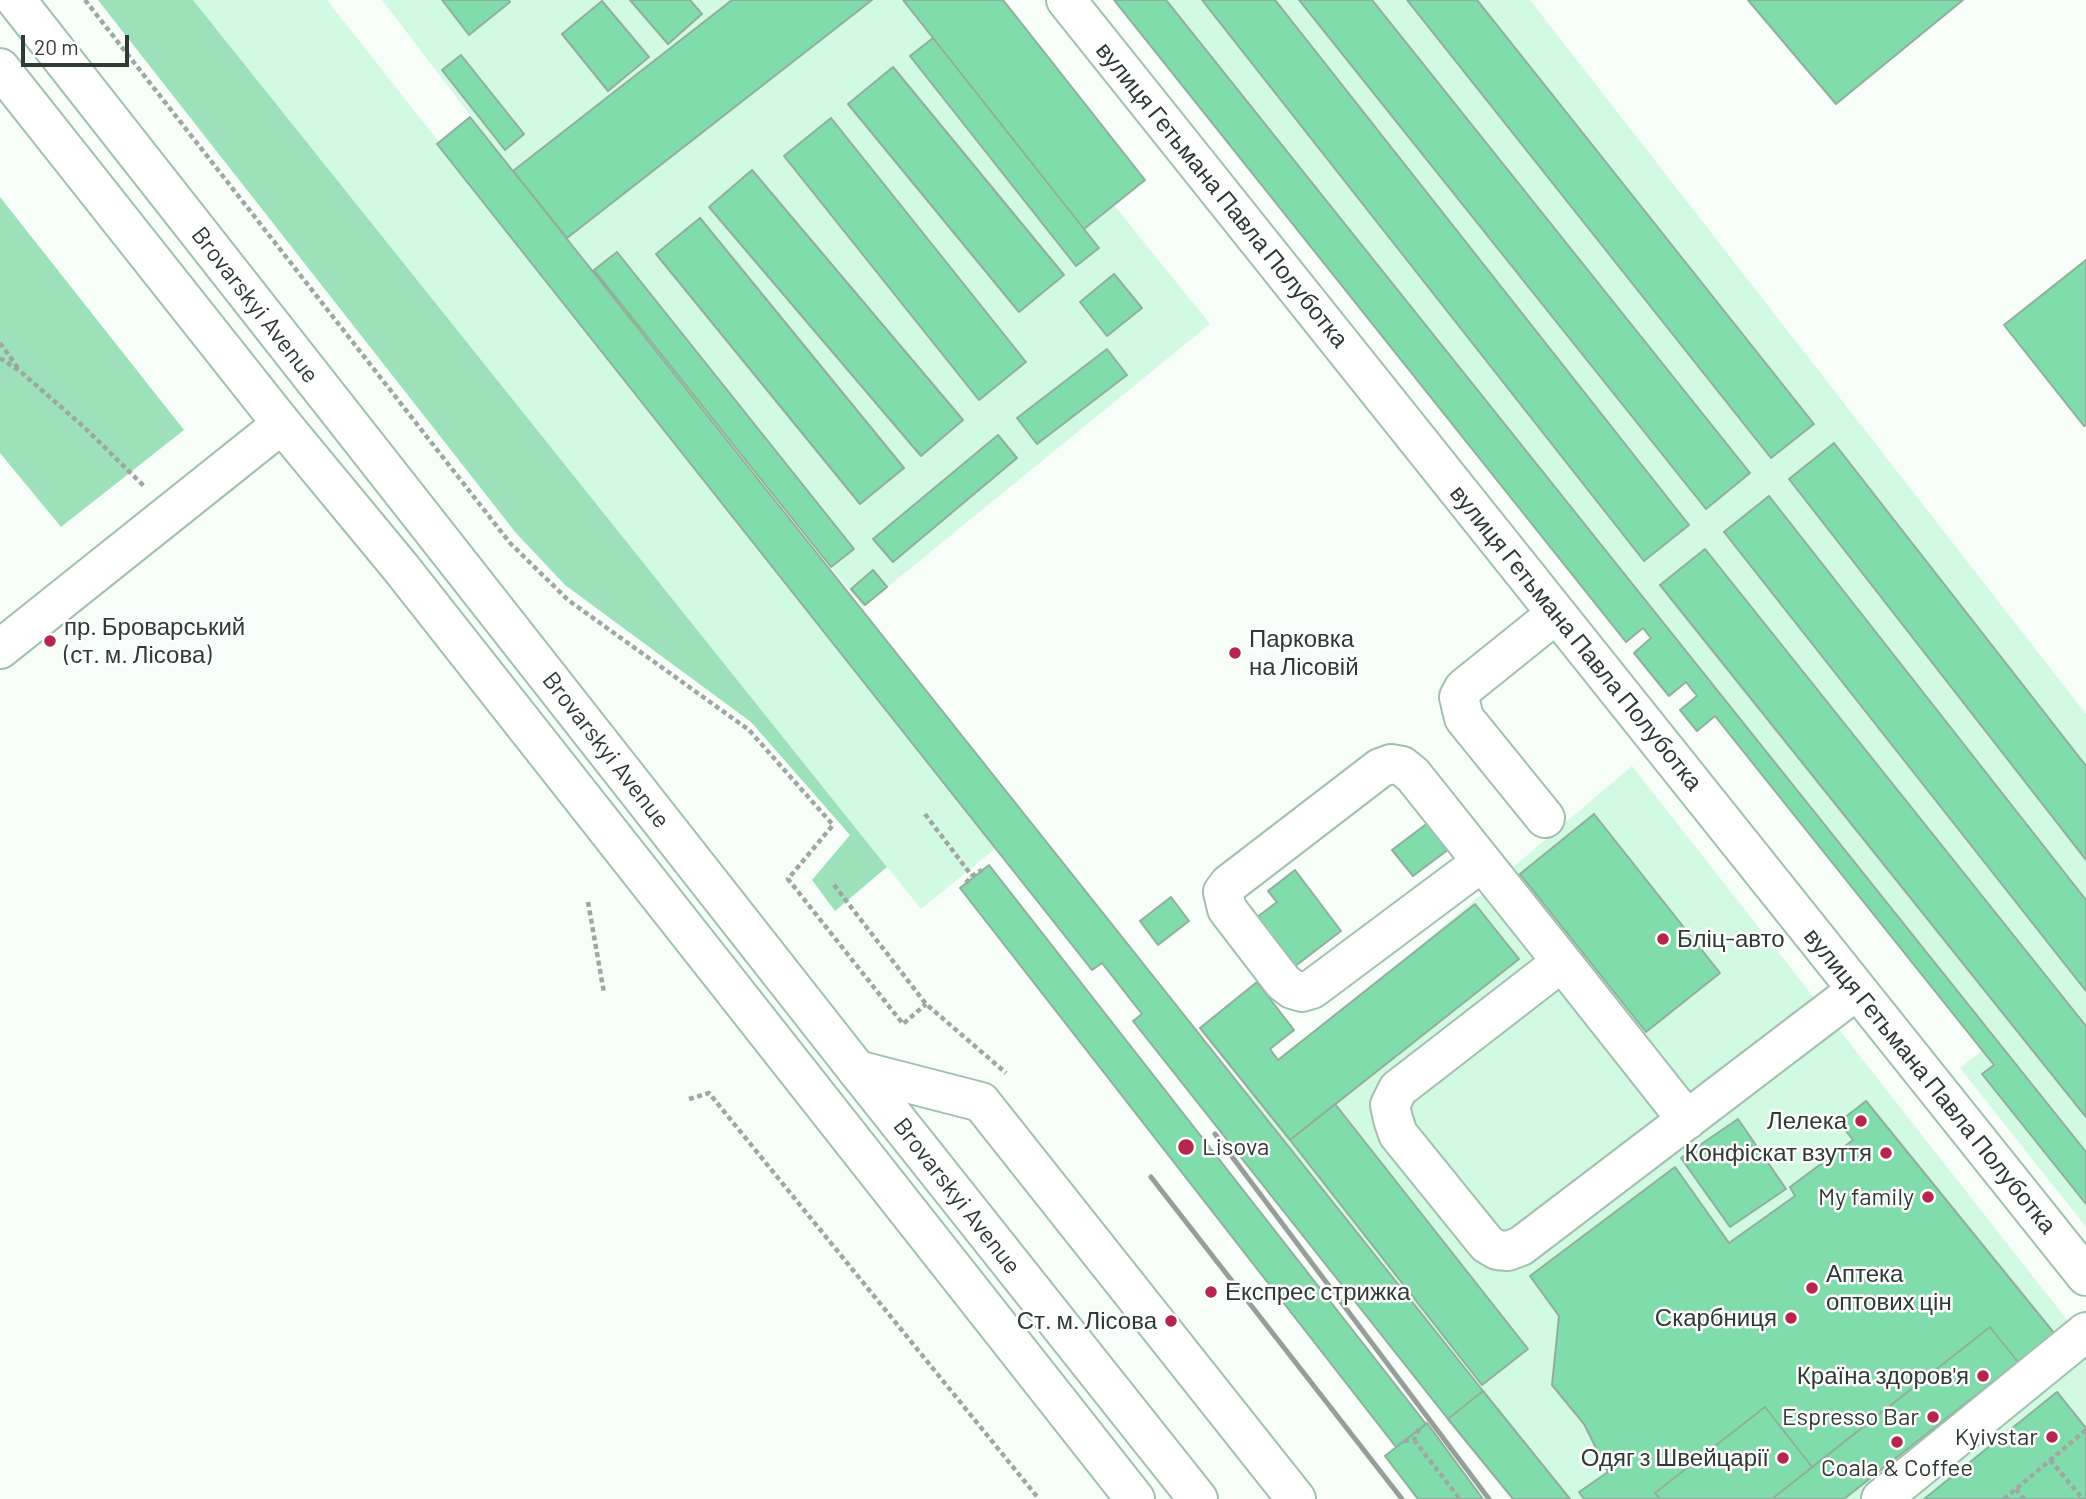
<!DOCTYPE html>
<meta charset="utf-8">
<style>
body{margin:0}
#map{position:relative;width:2086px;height:1499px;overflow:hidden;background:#f7fdf9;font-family:Barlow,sans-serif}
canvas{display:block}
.scale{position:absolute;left:21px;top:35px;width:108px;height:32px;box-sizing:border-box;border:4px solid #2e3a33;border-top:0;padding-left:9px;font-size:21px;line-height:24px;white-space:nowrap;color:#2e3a33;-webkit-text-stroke:5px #fff;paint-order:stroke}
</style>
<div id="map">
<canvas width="2086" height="1499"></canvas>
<div class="scale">20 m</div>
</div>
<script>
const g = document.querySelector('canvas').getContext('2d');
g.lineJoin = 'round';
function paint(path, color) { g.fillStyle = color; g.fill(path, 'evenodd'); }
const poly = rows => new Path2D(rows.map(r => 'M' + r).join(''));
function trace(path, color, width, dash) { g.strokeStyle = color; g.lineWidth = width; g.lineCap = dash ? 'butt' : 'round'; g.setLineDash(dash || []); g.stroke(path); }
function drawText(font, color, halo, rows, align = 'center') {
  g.font = font + ' Barlow,sans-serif'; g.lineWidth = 5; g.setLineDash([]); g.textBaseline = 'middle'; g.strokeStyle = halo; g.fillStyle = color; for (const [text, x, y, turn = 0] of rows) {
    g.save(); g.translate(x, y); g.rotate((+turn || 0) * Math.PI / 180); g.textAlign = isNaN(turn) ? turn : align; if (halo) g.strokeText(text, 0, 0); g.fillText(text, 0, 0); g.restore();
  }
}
const built = poly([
 [193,0,327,0,996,848,921,909],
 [382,0,732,0,513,171],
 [872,0,903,0,1085,228,1114,205,1210,324,863,607,567,238],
 [1166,0,1530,0,2086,714,2086,1227,1960,1068,1996,1040],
 [1632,766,2086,1344,2086,1499,1513,1499,1448,1419,1226,1111]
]);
const green = poly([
 [98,0,193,0,887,867,835,911,812,880,850,835,751,722,565,585,516,533],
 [0,197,184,430,61,527,0,453]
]);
const building = poly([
 [442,0,509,0,510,2,469,35,442,0],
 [630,0,690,0,702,14,668,44,630,0],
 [732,0,872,0,567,238,513,171,732,0],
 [903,0,1003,0,1145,180,1084,229,903,0],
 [1114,0,1166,0,2086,1152,2086,1204,1982,1074,1994,1065,1715,716,1697,731,1680,710,1697,696,1686,682,1669,696,1634,653,1651,638,1643,628,1626,642,1114,0],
 [1202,0,1275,0,1689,525,1644,561,1202,0],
 [1299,0,1372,0,1750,473,1706,509,1299,0],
 [1407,0,1477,0,1814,424,1771,458,1407,0],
 [1748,0,1963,0,1836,104,1748,0],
 [602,1,649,57,608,91,562,34,602,1],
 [933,38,1099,248,1076,266,910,56,933,38],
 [461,55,524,134,505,150,442,70,461,55],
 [893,67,1064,275,1019,312,848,104,893,67],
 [470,117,1483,1391,1448,1419,1133,1021,1142,1014,1102,963,1092,970,437,144,470,117],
 [831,118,1026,362,979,400,784,156,831,118],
 [752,170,963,420,921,456,709,207,752,170],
 [700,218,904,468,860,504,656,254,700,218],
 [617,252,854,549,831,567,594,270,617,252],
 [2086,260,2086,424,2084,426,2004,325,2086,260],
 [1114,274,1142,308,1107,336,1080,302,1114,274],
 [1107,349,1127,375,1037,444,1017,418,1107,349],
 [998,435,1017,458,893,562,873,539,998,435],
 [1834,443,2086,766,2086,860,1789,479,1834,443],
 [1769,496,2086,900,2086,991,1724,532,1769,496],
 [1705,549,2086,1026,2086,1117,1660,585,1705,549],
 [873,570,887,587,865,605,851,589,873,570],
 [1594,814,1720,973,1646,1032,1520,874,1594,814],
 [1429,822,1449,849,1413,876,1392,850,1429,822],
 [989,865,1426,1424,1396,1447,960,888,989,865],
 [1295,870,1341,931,1294,967,1256,918,1277,902,1268,891,1295,870],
 [1171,897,1189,921,1158,945,1140,921,1171,897],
 [1475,904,1519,959,1290,1140,1200,1028,1257,982,1294,1030,1270,1049,1278,1060,1475,904],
 [1866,1101,2054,1333,2018,1362,1990,1327,1812,1467,1765,1407,1655,1493,1660,1499,1584,1499,1579,1492,1608,1472,1584,1424,1552,1385,1559,1316,1530,1276,1675,1167,1729,1243,1795,1196,1790,1187,1853,1140,1839,1122,1866,1101],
 [1335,1104,1528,1349,1482,1385,1290,1140,1335,1104],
 [1738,1119,1786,1189,1730,1227,1681,1158,1738,1119],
 [1990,1327,2018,1362,1844,1499,1772,1499,1990,1327],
 [1483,1391,1570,1499,1513,1499,1448,1419,1483,1391],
 [2057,1392,2086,1428,2086,1499,1924,1499,2057,1392],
 [1765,1407,1812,1467,1772,1499,1660,1499,1655,1493,1765,1407],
 [1427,1423,1483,1499,1418,1499,1385,1456,1427,1423]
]);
const path = poly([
 [85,0,510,543,568,600,749,730,833,825,788,879,903,1024,926,1004],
 [0,343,18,368],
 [0,358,21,372,85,428,145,487],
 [925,814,972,876],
 [966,883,972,876,982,870],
 [834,885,926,1004,1006,1073],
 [588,902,604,993],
 [689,1099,709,1093,1039,1499],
 [1414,1440,1460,1499],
 [1404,1441,1414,1440,1419,1429],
 [2050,1460,2083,1499],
 [2016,1489,2024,1499],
 [2004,1499,2086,1430]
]);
const minor = poly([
 [1066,0,2086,1276],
 [0,649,282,424],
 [1545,818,1464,718,1459,697,1464,688,1556,614],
 [1482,862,1312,989,1302,992,1292,989,1283,982,1227,909,1223,892,1229,884,1380,768,1391,764,1402,766,1413,775,1562,962,1398,1089,1390,1105,1393,1119,1398,1134,1487,1244,1497,1250,1508,1251,1521,1246,1857,990],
 [1562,962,1687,1120],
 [857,1070,981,1102,1296,1499],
 [1881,1499,2086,1332]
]);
const highway = poly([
 [16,0,857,1070,1198,1499],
 [0,68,282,424,401,568,1135,1499]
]);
const rail = poly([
 [1215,1134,1489,1499],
 [1151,1177,1402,1499]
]);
const markers = [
 [50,641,7,"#b6254e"],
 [1235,653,7,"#b6254e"],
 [1663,939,7,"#b6254e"],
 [1861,1121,7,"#b6254e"],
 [1186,1147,9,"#b6254e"],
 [1886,1153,7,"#b6254e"],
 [1928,1197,7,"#b6254e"],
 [1812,1288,7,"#b6254e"],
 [1211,1292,7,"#b6254e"],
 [1791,1318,7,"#b6254e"],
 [1171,1321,7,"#b6254e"],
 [1983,1376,7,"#b6254e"],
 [1933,1417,7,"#b6254e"],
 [2052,1437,7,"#b6254e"],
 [1897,1442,7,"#b6254e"],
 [1783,1458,7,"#b6254e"]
];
const streetNames = [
 ["вулиця Гетьмана Павла Полуботка",1222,195,51],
 ["Brovarskyi Avenue",255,305,52],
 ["вулиця Гетьмана Павла Полуботка",1576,638,51],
 ["Brovarskyi Avenue",606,750,52],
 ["вулиця Гетьмана Павла Полуботка",1930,1081,51],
 ["Brovarskyi Avenue",957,1196,52]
];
const poiNames = [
 ["пр. Броварський",64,627,"left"],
 ["(ст. м. Лісова)",64,655,"left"],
 ["Парковка",1249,639,"left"],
 ["на Лісовій",1249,667,"left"],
 ["Бліц-авто",1677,939,"left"],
 ["Лелека",1847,1121],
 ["Lisova",1202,1147,"left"],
 ["Конфіскат взуття",1872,1153],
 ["My family",1914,1197],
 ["Аптека",1826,1274,"left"],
 ["оптових цін",1826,1302,"left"],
 ["Експрес стрижка",1225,1292,"left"],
 ["Скарбниця",1777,1318],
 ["Ст. м. Лісова",1157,1321],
 ["Країна здоров'я",1969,1376],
 ["Espresso Bar",1919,1417],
 ["Kyivstar",2038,1437],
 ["Одяг з Швейцарії",1769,1458],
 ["Coala & Coffee",1897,1468,"center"]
];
paint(built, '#d2fae2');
paint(green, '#9ce1b9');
paint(building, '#80ddab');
trace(building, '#90ae9c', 2);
trace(minor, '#a1c0ad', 42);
trace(highway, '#a1c0ad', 42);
trace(path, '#9fa7a2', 4.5, [5, 3.5]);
trace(minor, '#fff', 38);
trace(highway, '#fff', 38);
trace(rail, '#959e98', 5);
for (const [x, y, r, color] of markers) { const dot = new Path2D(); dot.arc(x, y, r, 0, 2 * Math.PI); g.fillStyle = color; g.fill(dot); trace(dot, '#fff', 2.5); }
drawText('24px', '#2e3a33', '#fff', streetNames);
drawText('24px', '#2e3a33', '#fff', poiNames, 'right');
</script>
